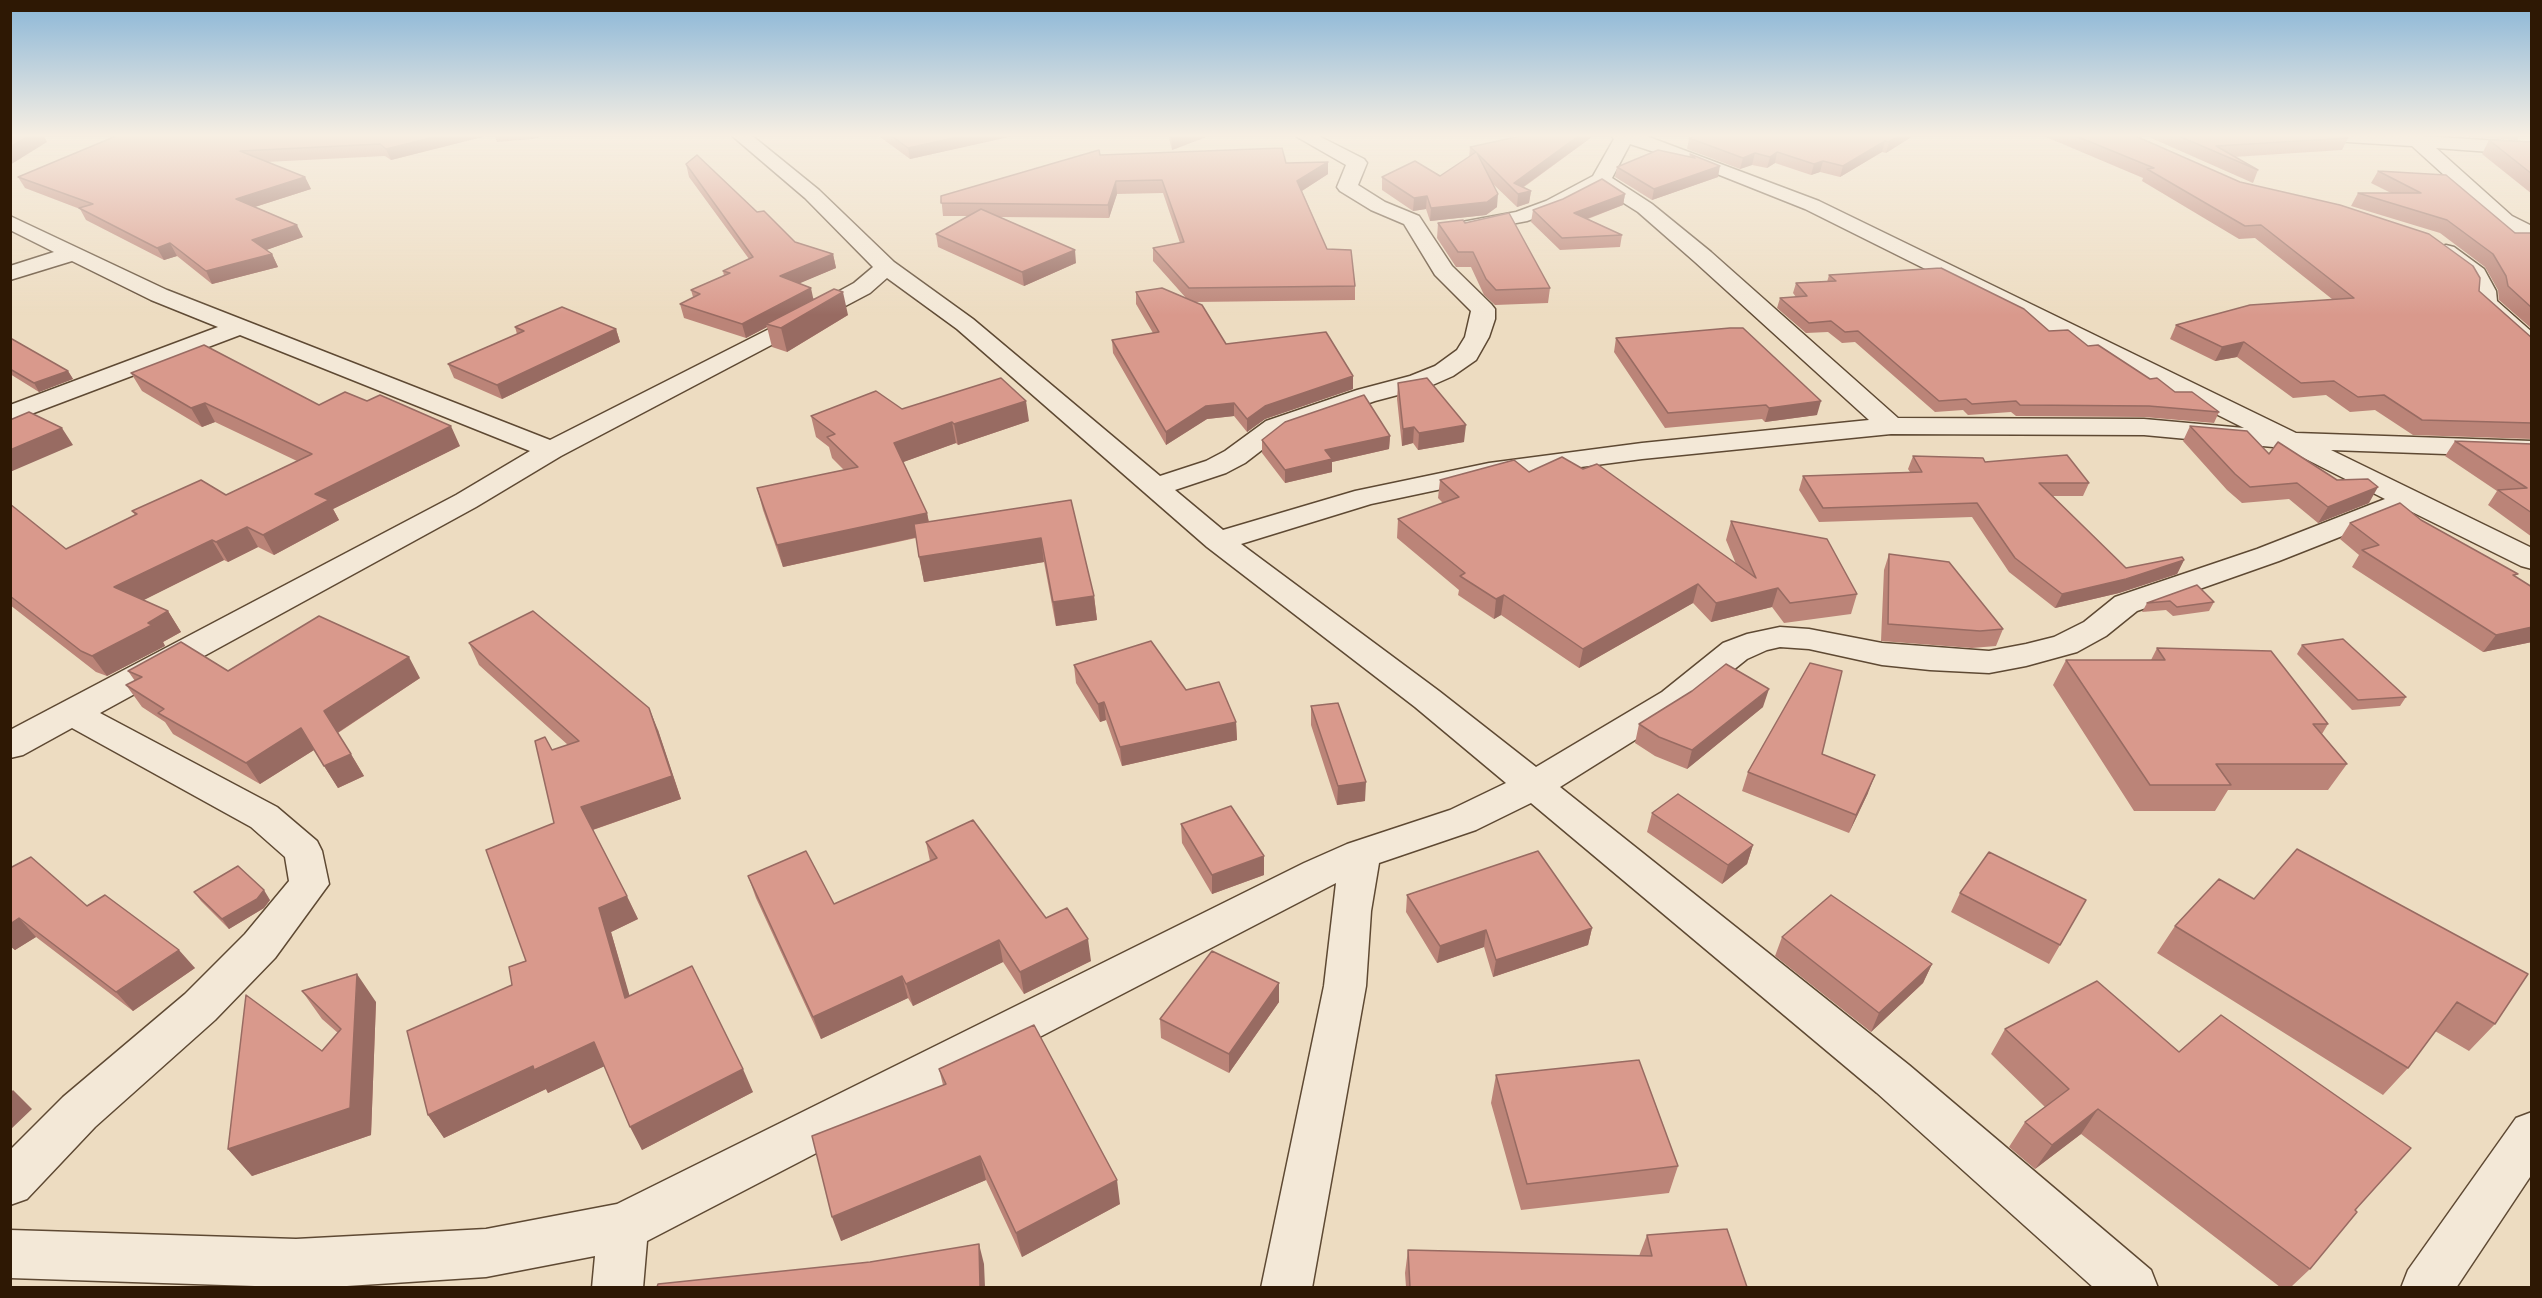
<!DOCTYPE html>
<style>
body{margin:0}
#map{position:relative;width:2542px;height:1298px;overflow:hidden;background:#eddcc1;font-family:"EB Garamond",serif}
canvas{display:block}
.frame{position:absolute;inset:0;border:12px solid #2e1804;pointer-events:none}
</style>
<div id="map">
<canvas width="2542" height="1298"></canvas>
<div class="frame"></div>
</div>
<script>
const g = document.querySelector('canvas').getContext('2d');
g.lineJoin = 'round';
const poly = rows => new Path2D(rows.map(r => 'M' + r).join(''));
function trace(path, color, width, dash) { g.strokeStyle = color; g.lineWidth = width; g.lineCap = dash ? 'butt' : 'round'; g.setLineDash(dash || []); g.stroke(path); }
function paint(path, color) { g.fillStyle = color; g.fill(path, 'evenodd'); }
const minor = poly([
 [730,134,750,134,819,190,894,262,973,319,1160,476,1206,461,1225,451,1266,421,1357,390,1410,376,1435,366,1457,350,1465,337,1471,311,1435,275,1404,224,1371,210,1340,191,1337,187,1346,165,1292,134,1315,134,1364,159,1367,163,1358,185,1385,202,1419,216,1452,266,1491,304,1495,309,1495,319,1489,337,1476,360,1453,376,1428,387,1375,401,1284,433,1245,463,1226,473,1175,490,1223,530,1355,491,1489,463,1642,443,1869,420,1695,262,1638,212,1600,188,1560,209,1527,221,1469,232,1462,230,1458,226,1462,222,1516,212,1546,201,1593,176,1614,139,1610,134,1641,134,1819,201,2296,433,2532,441,2532,457,2331,450,2532,548,2532,569,2521,566,2408,510,2279,561,2137,611,2106,636,2077,652,2026,666,1989,673,1930,670,1882,665,1809,649,1780,647,1767,650,1747,659,1686,708,1560,787,1909,1065,2151,1270,2158,1288,2094,1288,1877,1093,1531,803,1476,830,1379,863,1371,911,1366,986,1312,1288,1261,1288,1324,986,1336,883,647,1241,643,1288,592,1288,595,1256,486,1277,316,1288,10,1278,10,1230,296,1239,486,1229,617,1204,1304,863,1347,844,1450,810,1506,783,1415,707,1207,547,957,329,887,278,870,293,561,456,476,507,100,713,277,807,317,841,322,851,329,884,275,958,215,1020,95,1127,27,1199,10,1205,10,1150,63,1097,185,994,245,934,289,881,285,857,251,827,72,728,23,755,10,758,10,730,456,495,530,451,240,335,10,422,10,405,218,327,151,300,72,261,10,280,10,266,54,252,10,230,10,216,167,290,550,440,777,325,854,283,873,267,805,198,730,134],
 [1630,144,1697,166,1805,209,2244,428,2144,419,1898,418,1711,252,1652,204,1612,178,1630,144],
 [1891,434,2144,435,2284,448,2385,499,2257,549,2115,597,2084,622,2054,637,2026,644,1989,651,1882,643,1809,629,1780,627,1747,634,1723,643,1662,692,1536,767,1439,691,1241,544,1371,504,1489,479,1642,459,1891,434],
 [2306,134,2391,134,2532,143,2532,155,2436,148,2512,216,2532,226,2532,241,2498,224,2412,146,2315,140,2306,134],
 [2446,245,2454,247,2484,269,2496,291,2497,301,2532,332,2532,352,2523,350,2477,308,2473,303,2474,291,2467,278,2435,252,2438,247,2446,245],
 [2532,1112,2532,1174,2456,1288,2401,1288,2408,1270,2516,1118,2532,1112]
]);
const wall = poly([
 [121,134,548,134,545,136,531,139,497,142,494,134,391,160,385,156,266,162,305,177,311,189,255,207,303,237,266,250,272,254,278,267,212,284,177,256,164,260,86,220,80,209,25,188,18,177],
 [876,134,1022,134,910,159],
 [1168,134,1214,134,1172,150],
 [1596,134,1524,187,1531,191,1529,203,1517,207,1492,183,1497,207,1486,215,1430,221,1426,209,1413,211,1382,190,1382,177,1440,176,1469,157,1470,147],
 [1701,134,1916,134,1886,153,1882,152,1840,177,1820,172,1811,175,1775,163,1767,168,1752,165,1740,169,1687,149,1689,138],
 [2039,134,2131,134,2479,291,2532,338,2532,439,2413,435,2375,410,2350,412,2326,395,2293,398,2237,357,2215,361,2170,339,2176,325,2332,299,2255,238,2239,239,2142,181,2143,178],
 [2142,134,2339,134,2348,138,2342,150,2234,157,2258,170,2253,183],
 [2456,134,2520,134,2517,140,2459,136],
 [2489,140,2532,142,2532,194,2482,154],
 [1690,154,1718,177,1652,200,1615,177,1617,167,1689,157],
 [1100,155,1286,163,1328,174,1302,191,1327,249,1355,286,1355,300,1195,302,1226,344,1353,376,1353,389,1265,419,1247,432,1234,416,1207,419,1166,445,1113,353,1112,340,1153,333,1136,304,1136,292,1186,298,1153,261,1153,248,1180,243,1163,193,1117,194,1109,218,998,217,1076,263,1024,286,938,247,936,234,968,216,943,216,941,196],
 [686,164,757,212,795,242,833,254,836,268,799,283,814,299,848,315,787,352,772,347,767,327,746,338,684,318,680,304,693,297,691,290,724,276,723,271,749,259,689,177],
 [2378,171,2515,233,2532,233,2532,329,2499,300,2498,290,2485,267,2440,233,2351,206,2358,193,2391,193,2371,183],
 [1625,194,1623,205,1588,219,1622,235,1620,247,1560,250,1531,222,1533,210],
 [1438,223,1465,223,1550,288,1548,303,1495,305,1484,295,1471,267,1456,267,1437,238],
 [1829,275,2049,331,2088,346,2175,392,2219,412,2214,423,2144,417,2016,416,2011,412,1968,415,1963,410,1935,412,1855,342,1842,343,1828,332,1806,333,1777,308,1780,298,1796,297,1793,293,1796,283,1827,282],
 [515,327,616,329,620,342,502,399,454,378,448,364,517,334],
 [1616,338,1817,415,1765,422,1762,419,1665,428,1614,352],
 [10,339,68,371,73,379,39,392,10,374],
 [131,373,319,405,460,446,333,509,339,520,274,555,258,547,228,562,224,560,143,600,168,611,181,632,163,642,165,646,107,676,96,672,10,605,10,504,66,549,135,515,132,511,226,495,297,461,215,422,202,427,142,391],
 [1398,383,1464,442,1418,450,1413,443,1402,446,1397,399],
 [902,409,1029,421,958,445,956,443,903,462,927,513,929,522,1071,500,1094,596,1097,620,1056,626,1044,562,924,582,916,538,783,567,763,510,757,488,844,470,832,458,829,447,816,437,811,416],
 [2190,426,2269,454,2337,480,2369,503,2318,523,2289,499,2242,503,2227,490,2183,441],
 [1390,436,1389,449,1332,462,1332,472,1285,483,1262,453,1262,440],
 [2455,441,2532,444,2532,537,2488,505,2497,491,2445,456],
 [1913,456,1985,462,2089,483,2083,496,2053,496,2126,568,2184,560,2177,574,2119,593,2055,608,2009,572,1972,517,1819,522,1799,490,1803,476,1910,472,1908,469],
 [1529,472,1736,564,1726,540,1731,521,1857,594,1851,614,1784,623,1772,607,1711,622,1693,603,1579,668,1501,615,1494,619,1458,595,1459,590,1397,538,1398,519,1443,503,1438,498,1440,480],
 [2421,520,2532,587,2532,642,2483,652,2352,567,2359,555,2340,539,2350,523],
 [1889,554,2003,629,1996,646,1972,648,1881,641,1884,570],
 [2197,585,2214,602,2209,611,2173,616,2166,610,2142,612,2147,603],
 [469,643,658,730,681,799,593,830,638,919,611,932,629,996,753,1092,642,1150,604,1066,548,1093,546,1089,444,1138,428,1115,512,985,526,961,554,823,552,750,568,745,479,665],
 [2302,645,2406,697,2400,706,2352,710,2297,654],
 [2157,648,2328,724,2322,734,2347,764,2328,790,2228,790,2215,811,2134,811,2053,685,2066,660,2151,660],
 [1074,665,1236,722,1237,740,1122,766,1106,720,1100,722,1076,683],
 [128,671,228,671,420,678,338,733,364,776,338,788,314,750,260,784,173,734,165,722,142,707,126,685,135,681],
 [1311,706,1365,801,1337,805,1311,725],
 [1763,707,1687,769,1655,756,1635,743,1639,724],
 [1822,754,1868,793,1849,833,1742,791,1748,772],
 [1652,813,1753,845,1747,864,1722,884,1647,832],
 [1181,824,1264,856,1264,875,1212,894,1182,843],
 [926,842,1046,918,1091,961,1024,994,1003,962,913,1006,908,998,821,1039,756,898,748,876,834,904,930,861],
 [10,868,87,906,195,968,133,1011,36,937,15,950,10,946],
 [194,892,270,900,264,908,229,929,201,901],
 [1960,893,2086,900,2049,964,1951,912],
 [1407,895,1592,928,1588,945,1493,977,1484,947,1437,963,1406,912],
 [2254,899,2528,974,2495,1024,2469,1051,2435,1031,2408,1068,2383,1095,2157,953,2175,926],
 [1782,937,1932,964,1923,983,1871,1032,1775,956],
 [1279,983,1279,1002,1229,1073,1161,1038,1160,1019],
 [302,991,376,1002,371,1135,252,1176,228,1149,322,1051,338,1033,322,1019],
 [2005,1029,2355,1210,2310,1269,2291,1287,2280,1287,2081,1134,2035,1169,2009,1147,2025,1122,2045,1107,1991,1054],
 [939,1069,1120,1204,1022,1257,986,1180,841,1241,943,1085],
 [1496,1075,1678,1166,1669,1193,1521,1210,1491,1103],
 [1647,1235,1747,1287,1406,1287,1405,1273,1408,1250,1639,1256]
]);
const shadedWall = poly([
 [32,134,43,134,47,142,10,165,10,147],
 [446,134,494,134,391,160,386,149],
 [529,134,548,134,545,136,531,139],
 [971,134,1022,134,910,159,908,148],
 [1184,134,1214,134,1172,150,1172,138],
 [1581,134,1596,134,1516,192,1514,183],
 [1902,134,1916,134,1886,153,1889,142],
 [1885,141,1882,152,1840,177,1843,166],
 [1777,152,1775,163,1767,168,1770,157],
 [1755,153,1752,165,1740,169,1743,158],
 [1823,161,1820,172,1811,175,1814,164],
 [1328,162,1328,174,1297,194,1297,181],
 [1720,166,1718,177,1652,200,1654,189],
 [305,177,311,189,242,211,236,199],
 [1116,181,1117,194,1109,218,1108,205],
 [1531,191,1529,203,1517,207,1518,194],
 [1498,194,1497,207,1486,215,1430,221,1431,208],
 [1625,194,1623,205,1573,224,1574,213],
 [1427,196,1426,209,1413,211,1414,198],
 [297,225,303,237,258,253,252,240],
 [170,243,177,256,164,260,157,248],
 [1075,250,1076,263,1024,286,1022,272],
 [272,254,278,267,212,284,206,271],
 [833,254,836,268,784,290,780,276],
 [811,288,814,302,766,324,767,327,746,338,742,324],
 [843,292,848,315,787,352,781,328],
 [616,329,620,342,502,399,497,385],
 [2244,342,2237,357,2215,361,2222,347],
 [68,371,73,379,39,392,34,383],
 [1353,376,1353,389,1265,419,1247,432,1247,419,1265,406],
 [1026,401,1029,421,958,445,954,424],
 [1821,401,1817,415,1765,422,1769,408],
 [205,403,215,422,202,427,191,408],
 [1234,403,1234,416,1207,419,1166,445,1166,432,1206,406],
 [952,422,956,443,898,464,894,443],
 [1466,425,1464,442,1418,450,1419,433],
 [451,426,460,446,333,509,339,520,274,555,263,535,315,494],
 [1414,427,1413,443,1402,446,1403,429],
 [62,428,73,445,10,472,10,450],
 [1390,436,1389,449,1332,462,1332,472,1285,483,1285,470,1325,450],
 [2378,487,2369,503,2318,523,2328,507],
 [927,513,931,534,783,567,777,545],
 [247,527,258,547,228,562,216,542],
 [1041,538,1044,562,924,582,919,557],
 [212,540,224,560,128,608,114,587],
 [2184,560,2177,574,2119,593,2055,608,2062,594],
 [1698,584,1693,603,1579,668,1583,649],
 [1778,588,1772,607,1711,622,1716,603],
 [1504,595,1501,615,1494,619,1496,599],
 [1094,596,1097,620,1056,626,1053,602],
 [168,611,181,632,163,642,165,646,107,676,92,656],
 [2532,627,2532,642,2483,652,2496,635],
 [409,657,420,678,337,733,324,711],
 [1769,689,1763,707,1687,769,1692,750],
 [1104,702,1106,720,1100,722,1098,704],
 [649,708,658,730,681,799,592,830,581,807],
 [1236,722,1237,740,1122,766,1120,747],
 [301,728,314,750,260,784,246,763],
 [351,754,364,776,338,788,324,766],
 [1875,775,1868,793,1849,833,1856,815],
 [1366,782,1365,801,1337,805,1338,786],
 [1753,845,1747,864,1722,884,1728,865],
 [1264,856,1264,875,1212,894,1212,875],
 [264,890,270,900,264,908,229,929,222,919],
 [627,896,638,919,611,932,637,1021,625,998,599,908],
 [19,918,36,937,15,950,10,946,10,924],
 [1592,928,1588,945,1493,977,1496,960],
 [1486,930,1484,947,1437,963,1440,946],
 [1088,939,1091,961,1024,994,1020,972],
 [999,940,1003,962,913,1006,906,984],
 [179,950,195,968,133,1011,116,992],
 [1932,964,1923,983,1871,1032,1879,1013],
 [357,974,376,1002,371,1135,252,1176,228,1149,350,1108],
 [902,976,908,998,821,1039,813,1017],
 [1279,983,1279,1002,1229,1073,1229,1054],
 [594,1042,607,1065,548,1093,546,1089,444,1138,428,1115,533,1066],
 [743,1069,753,1092,642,1150,630,1127],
 [13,1090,32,1109,10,1130,10,1093],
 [2098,1109,2081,1134,2035,1169,2052,1145],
 [980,1156,986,1180,841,1241,832,1217],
 [1117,1180,1120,1204,1022,1257,1016,1233],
 [979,1244,984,1264,985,1287,980,1287]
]);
const building = poly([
 [10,134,32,134,10,147,10,134],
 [121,134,446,134,386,149,380,144,240,151,305,177,236,199,297,225,252,240,272,254,206,271,170,243,157,248,79,208,93,204,18,177,121,134],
 [889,134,971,134,908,148,889,134],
 [1170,134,1184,134,1172,138,1170,134],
 [1530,134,1581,134,1514,183,1531,191,1518,194,1477,153,1498,194,1487,202,1431,208,1427,196,1414,198,1382,177,1415,161,1440,176,1476,152,1470,147,1530,134],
 [1701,134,1902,134,1889,142,1885,141,1843,166,1823,161,1814,164,1777,152,1770,157,1755,153,1743,158,1689,138,1701,134],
 [2071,134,2131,134,2240,182,2340,205,2429,234,2473,266,2480,278,2479,291,2532,338,2532,423,2422,420,2384,395,2358,397,2334,381,2301,383,2244,342,2222,347,2176,325,2250,305,2354,298,2261,225,2245,226,2147,169,2154,168,2071,134],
 [2174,134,2339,134,2348,138,2216,146,2258,170,2174,134],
 [2489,140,2532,142,2532,174,2489,140],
 [1282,148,1286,163,1328,162,1297,181,1327,249,1351,250,1355,286,1189,288,1153,248,1184,242,1162,180,1116,181,1108,205,941,203,941,196,1099,150,1100,155,1282,148],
 [1658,150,1695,158,1690,154,1720,166,1654,189,1617,167,1658,150],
 [697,155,757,212,764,211,795,242,833,254,780,276,811,288,742,324,680,304,700,294,691,290,730,273,723,271,753,257,686,164,697,155],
 [2378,171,2446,175,2515,233,2532,233,2532,308,2508,286,2506,276,2493,254,2447,220,2358,193,2421,193,2378,171],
 [1602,179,1625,194,1574,213,1622,235,1562,238,1533,210,1563,199,1602,179],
 [981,209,1075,250,1022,272,936,234,981,209],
 [1509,213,1550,288,1496,290,1486,279,1473,252,1458,252,1438,223,1463,220,1465,223,1509,213],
 [1941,268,2024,309,2049,331,2068,330,2088,346,2098,345,2150,379,2157,378,2175,392,2192,392,2219,412,2149,406,2020,405,2016,401,1972,404,1966,399,1939,401,1858,331,1845,332,1831,321,1809,323,1780,298,1807,296,1796,283,1836,281,1829,275,1941,268],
 [1162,288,1202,305,1226,344,1326,332,1353,376,1265,406,1247,419,1234,403,1206,406,1166,432,1112,340,1159,332,1136,292,1162,288],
 [834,289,843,292,781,328,766,324,834,289],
 [562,307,616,329,497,385,448,364,524,331,515,327,562,307],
 [1730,328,1743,328,1821,401,1769,408,1766,405,1668,413,1616,338,1730,328],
 [10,339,12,339,68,371,34,383,10,369,10,339],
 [204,345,319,405,345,392,367,401,380,395,451,426,315,494,329,500,263,535,247,527,216,542,212,540,114,587,168,611,148,623,152,625,92,656,81,651,10,596,10,504,66,549,137,514,132,511,201,480,226,495,312,454,205,403,191,408,131,373,204,345],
 [1001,378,1026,401,954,424,952,422,894,443,927,513,777,545,757,488,858,467,827,437,835,434,811,416,876,391,902,409,1001,378],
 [1427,378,1466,425,1419,433,1414,427,1403,429,1398,383,1427,378],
 [1364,395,1390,436,1325,450,1332,459,1285,470,1262,440,1285,422,1364,395],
 [29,412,62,428,10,450,10,420,29,412],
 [2190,426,2247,431,2269,454,2278,442,2337,480,2368,479,2378,487,2328,507,2297,483,2250,487,2235,474,2190,426],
 [2455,441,2532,444,2532,513,2498,490,2527,488,2455,441],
 [2067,455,2089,483,2039,483,2126,568,2182,557,2184,560,2126,579,2062,594,2015,558,1977,503,1823,508,1803,476,1922,472,1913,456,1983,458,1985,462,2067,455],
 [1562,457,1583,469,1597,464,1756,578,1731,521,1827,539,1857,594,1790,603,1778,588,1716,603,1698,584,1583,649,1504,595,1496,599,1460,576,1465,573,1398,519,1459,497,1440,480,1514,460,1529,472,1562,457],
 [1071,500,1094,596,1053,602,1041,538,919,557,914,524,1071,500],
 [2400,503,2421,520,2518,574,2513,575,2532,587,2532,627,2496,635,2362,550,2379,545,2350,523,2400,503],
 [1889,554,1949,562,2003,629,1980,631,1888,624,1889,554],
 [2197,585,2214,602,2177,607,2170,601,2147,603,2197,585],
 [533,611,649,708,672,776,581,807,627,896,599,908,625,998,692,966,743,1069,630,1127,594,1042,534,1070,533,1066,428,1115,407,1031,512,985,509,967,526,961,486,850,554,823,535,741,545,737,552,750,579,741,469,643,533,611],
 [319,616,409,657,324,711,351,754,324,766,301,728,246,763,158,713,164,709,126,685,142,677,128,671,181,642,228,671,319,616],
 [2343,639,2406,697,2358,700,2302,645,2343,639],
 [1151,641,1186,690,1219,682,1236,722,1120,747,1104,702,1098,704,1074,665,1151,641],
 [2157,648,2271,651,2328,724,2313,724,2347,764,2216,764,2231,785,2150,785,2066,660,2165,660,2157,648],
 [1810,663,1842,671,1822,754,1875,775,1856,815,1748,772,1810,663],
 [1726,664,1769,689,1692,750,1659,737,1639,724,1692,691,1726,664],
 [1338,703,1366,782,1338,786,1311,706,1338,703],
 [1678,794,1753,845,1728,865,1652,813,1678,794],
 [1231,806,1264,856,1212,875,1181,824,1231,806],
 [973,820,1046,918,1067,908,1088,939,1020,972,999,940,906,984,902,976,813,1017,748,876,806,851,834,904,937,858,926,842,973,820],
 [2297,849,2528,974,2495,1024,2457,1002,2408,1068,2175,926,2219,879,2254,899,2297,849],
 [1538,851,1592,928,1496,960,1486,930,1440,946,1407,895,1538,851],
 [1989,852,2086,900,2060,945,1960,893,1989,852],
 [31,857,87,906,105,895,179,950,116,992,19,918,10,924,10,868,31,857],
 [238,866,264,890,257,899,222,919,194,892,238,866],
 [1831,895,1932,964,1879,1013,1782,937,1831,895],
 [1212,951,1279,983,1229,1054,1160,1019,1212,951],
 [357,974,350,1108,228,1149,246,995,322,1051,341,1029,302,991,357,974],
 [2097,981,2179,1052,2221,1015,2411,1148,2355,1210,2357,1212,2310,1269,2098,1109,2052,1145,2025,1122,2069,1089,2005,1029,2097,981],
 [1034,1025,1117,1180,1016,1233,980,1156,832,1217,812,1136,946,1084,939,1069,1034,1025],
 [1639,1060,1678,1166,1527,1184,1496,1075,1639,1060],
 [1727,1229,1747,1287,1410,1287,1408,1250,1652,1256,1647,1235,1727,1229],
 [979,1244,980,1287,657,1287,658,1284,870,1262,979,1244]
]);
trace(minor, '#5e4933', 3);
paint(minor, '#f3e8d7');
paint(wall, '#bb8478');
paint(shadedWall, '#986b62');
paint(building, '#d9998c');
trace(building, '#986b62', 1.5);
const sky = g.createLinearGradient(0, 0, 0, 315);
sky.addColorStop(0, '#8ab6d7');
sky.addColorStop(0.43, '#f7efe3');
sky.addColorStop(1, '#f7efe300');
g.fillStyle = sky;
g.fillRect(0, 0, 2542, 315);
</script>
